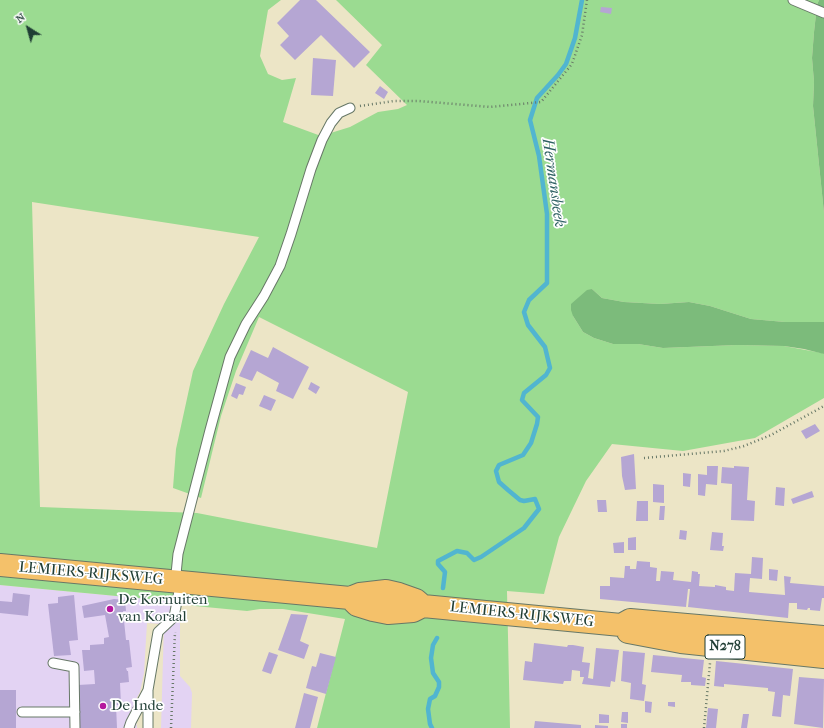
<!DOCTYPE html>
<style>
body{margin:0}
#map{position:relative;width:824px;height:728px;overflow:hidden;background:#ece5c6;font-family:"IM FELL French Canon",serif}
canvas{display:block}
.north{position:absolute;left:8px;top:8px;width:40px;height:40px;-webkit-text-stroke:3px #fff;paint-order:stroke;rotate:323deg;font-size:11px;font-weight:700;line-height:16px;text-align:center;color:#1f3d34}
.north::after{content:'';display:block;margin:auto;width:14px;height:18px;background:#1f3d34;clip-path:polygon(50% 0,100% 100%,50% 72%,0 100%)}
</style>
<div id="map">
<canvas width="824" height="728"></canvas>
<div class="north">N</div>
</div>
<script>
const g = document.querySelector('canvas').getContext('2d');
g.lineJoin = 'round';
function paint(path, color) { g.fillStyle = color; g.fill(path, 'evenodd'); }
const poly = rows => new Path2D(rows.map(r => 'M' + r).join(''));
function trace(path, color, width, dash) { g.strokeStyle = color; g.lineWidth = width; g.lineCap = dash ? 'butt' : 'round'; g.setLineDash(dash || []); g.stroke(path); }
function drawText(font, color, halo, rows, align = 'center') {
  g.font = font + ' "IM FELL French Canon",serif'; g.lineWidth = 3.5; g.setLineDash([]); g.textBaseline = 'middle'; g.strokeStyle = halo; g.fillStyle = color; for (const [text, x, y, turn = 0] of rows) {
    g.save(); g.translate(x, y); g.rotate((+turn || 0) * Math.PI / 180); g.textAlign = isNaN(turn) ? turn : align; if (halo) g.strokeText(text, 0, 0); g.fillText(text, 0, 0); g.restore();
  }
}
const built = poly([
 [0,585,180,602,180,676,190,687,192,693,191,728,161,728,164,624,147,623,144,673,140,692,134,703,137,728,0,728]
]);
const green = poly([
 [0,0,281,0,268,10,260,56,268,74,282,80,296,78,283,122,321,136,350,127,378,112,398,109,407,105,366,65,382,45,336,0,819,0,817,5,814,32,812,58,814,82,813,106,824,213,824,322,785,322,751,319,710,306,689,302,660,304,624,302,602,298,592,289,573,316,583,332,594,338,613,344,638,344,663,348,737,345,784,346,822,353,824,354,824,398,755,438,683,451,612,444,586,481,559,537,544,594,507,591,510,728,317,728,345,619,283,609,260,609,247,611,195,606,180,602,0,585],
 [32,202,259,237,224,304,193,371,176,449,173,488,201,498,221,416,236,371,259,317,408,392,377,548,197,513,40,507]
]);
const forest = poly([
 [819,0,824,0,824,213,813,106,814,82,812,58,814,32,817,5],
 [592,289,602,298,624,302,660,304,689,302,710,306,751,319,785,322,824,322,824,354,804,349,784,346,737,345,663,348,638,344,613,344,594,338,583,332,573,316,571,310,571,304,587,290]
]);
const stream = poly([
 [443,588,445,572,438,564,438,561,457,551,467,553,474,560,481,557,524,528,539,509,535,499,524,501,520,500,508,490,499,482,496,471,499,465,523,455,531,443,537,424,538,417,522,400,524,393,546,375,550,368,545,347,528,325,524,312,529,300,547,283,547,214,539,156,530,120,537,98,558,75,566,64,575,38,582,0],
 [432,728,430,724,428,709,430,699,435,696,439,687,439,682,433,673,431,658,433,645,437,638]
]);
const building = poly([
 [300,0,316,0,370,52,354,68,321,35,295,60,280,45,289,36,277,23],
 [601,7,612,8,611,14,600,12],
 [313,58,336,60,333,96,311,95],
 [380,86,388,92,384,99,375,93],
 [273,347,309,367,293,399,276,391,279,383,257,371,252,381,239,376,251,350,268,358],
 [311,382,320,387,316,394,308,389],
 [236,383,246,387,243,395,239,394,237,399,231,396],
 [264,395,276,400,271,411,259,406],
 [815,424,820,431,806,439,801,431],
 [634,454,636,489,625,490,622,476,621,457],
 [707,466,718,466,717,485,706,484,705,496,698,495,698,474,707,475],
 [734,466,749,467,747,500,755,501,754,521,731,520,732,484,721,483,722,467,734,468],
 [683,473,691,474,690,487,683,486],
 [653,484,664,485,664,503,653,502],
 [776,487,785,488,784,506,775,505],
 [812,491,814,497,793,504,791,499],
 [597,500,606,500,607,512,598,512],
 [637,501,648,501,648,521,636,521],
 [660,506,665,506,664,520,659,520],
 [680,530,687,531,686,540,679,539],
 [712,532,723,533,722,546,724,546,723,551,710,550],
 [636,537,636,550,628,550,628,538],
 [624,542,624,553,614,553,613,543],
 [752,557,763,558,762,579,750,578,749,592,785,595,784,576,791,577,790,583,824,586,824,598,822,598,820,611,810,610,810,608,808,608,807,610,797,609,797,603,789,603,788,618,688,607,690,589,688,589,686,607,600,599,600,586,610,586,610,577,624,578,625,566,630,566,630,569,636,569,637,561,650,562,650,567,657,568,656,581,660,581,661,571,674,572,673,580,691,582,692,571,698,572,698,574,700,574,699,586,715,587,715,585,726,587,726,590,734,591,735,573,751,574],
 [769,569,778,570,777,581,769,580],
 [13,593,30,595,28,616,0,613,0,601,12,602],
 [74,595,78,640,69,641,71,655,54,656,48,604,58,603,58,597],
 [114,599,125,600,126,611,123,611,126,640,129,640,132,667,126,668,127,671,128,671,129,682,120,683,121,705,116,705,117,728,80,728,78,685,95,684,94,670,84,671,82,650,90,650,90,645,104,644,104,638,109,637,105,615,84,618,82,606],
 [291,614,308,615,300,641,309,645,304,659,278,650],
 [534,643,567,647,568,645,573,645,584,647,582,662,590,663,588,678,593,679,596,648,619,650,615,682,611,681,610,687,582,684,584,677,580,677,580,671,572,670,571,681,564,681,563,684,523,680,525,661,532,662],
 [623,651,645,653,642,684,646,685,644,701,630,699,631,683,621,681],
 [269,652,278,655,271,674,262,671],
 [320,653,336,657,326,694,306,688,312,666,316,667],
 [653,655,704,660,702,677,706,678,705,686,691,685,691,682,681,682,682,675,651,672],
 [716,661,793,669,790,696,783,695,781,717,772,716,775,692,768,691,768,688,724,684,724,687,714,686],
 [799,677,824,679,823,728,794,724],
 [0,690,16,690,16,728,0,728],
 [304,693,318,697,310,728,295,728],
 [645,701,652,702,651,713,645,712],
 [668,702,675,702,675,707,668,706],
 [708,708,718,709,716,728,706,728],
 [622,712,628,712,628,723,621,722],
 [599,714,609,715,609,723,599,723],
 [743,714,749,714,747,728,741,728],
 [535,721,581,725,581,728,534,728],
 [621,724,627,724,627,728,621,728],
 [595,725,608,726,608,728,595,728]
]);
const path = poly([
 [360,106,394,101,419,101,490,107,541,102,572,64,582,35,587,0],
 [644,458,724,451,744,446,771,435,824,406],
 [171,728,175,632],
 [704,728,710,663]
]);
const service = poly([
 [793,0,824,13],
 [53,663,74,667,75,728],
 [22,712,75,712],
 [129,728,131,722,148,690,158,632,174,617,179,591,176,574,178,554,210,430,230,357,246,324,264,296,280,266,291,234,311,169,322,140,331,123,339,113,350,108],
 [148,728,148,691]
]);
const primary = poly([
 [0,565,350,598,360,594,386,591,399,594,416,600,423,606],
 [350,598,357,605,373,610,388,613,413,611,423,606,621,625,630,620,824,637],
 [628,632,681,642,824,657]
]);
const markers = [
 [110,609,4,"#b5179e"],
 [103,706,4,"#b5179e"]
];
const shields = [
 [725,647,40]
];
const shieldNames = [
 ["N278",725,647]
];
const streetNames = [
 ["LEMIERS-RIJKSWEG",91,574,5],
 ["LEMIERS-RIJKSWEG",522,615,6]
];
const poiNames = [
 ["De Kornuiten",118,600],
 ["van Koraal",118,617],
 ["De Inde",111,706]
];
const waterNames = [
 ["Hermansbeek",553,183,82]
];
paint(built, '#e3d3f3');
paint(green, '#9bdb91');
paint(forest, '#7cbb7b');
trace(stream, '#51b5d0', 4.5);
paint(building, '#b5a6d3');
trace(service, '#677867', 11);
trace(primary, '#677867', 24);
trace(path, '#677867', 2.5, [1, 3]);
trace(service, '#fff', 9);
trace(primary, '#f4c16a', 22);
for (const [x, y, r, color] of markers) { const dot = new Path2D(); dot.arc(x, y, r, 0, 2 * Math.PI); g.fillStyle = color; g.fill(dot); trace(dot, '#fff', 1.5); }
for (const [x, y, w] of shields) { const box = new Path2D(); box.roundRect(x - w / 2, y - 12, w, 24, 3); g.fillStyle = '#fff'; g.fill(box); trace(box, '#1f3d34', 1); }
drawText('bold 14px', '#1f3d34', null, shieldNames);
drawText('15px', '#1f3d34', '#fff', streetNames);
drawText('15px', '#1f3d34', '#fff', poiNames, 'left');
drawText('italic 16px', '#2e6163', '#fff', waterNames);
</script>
